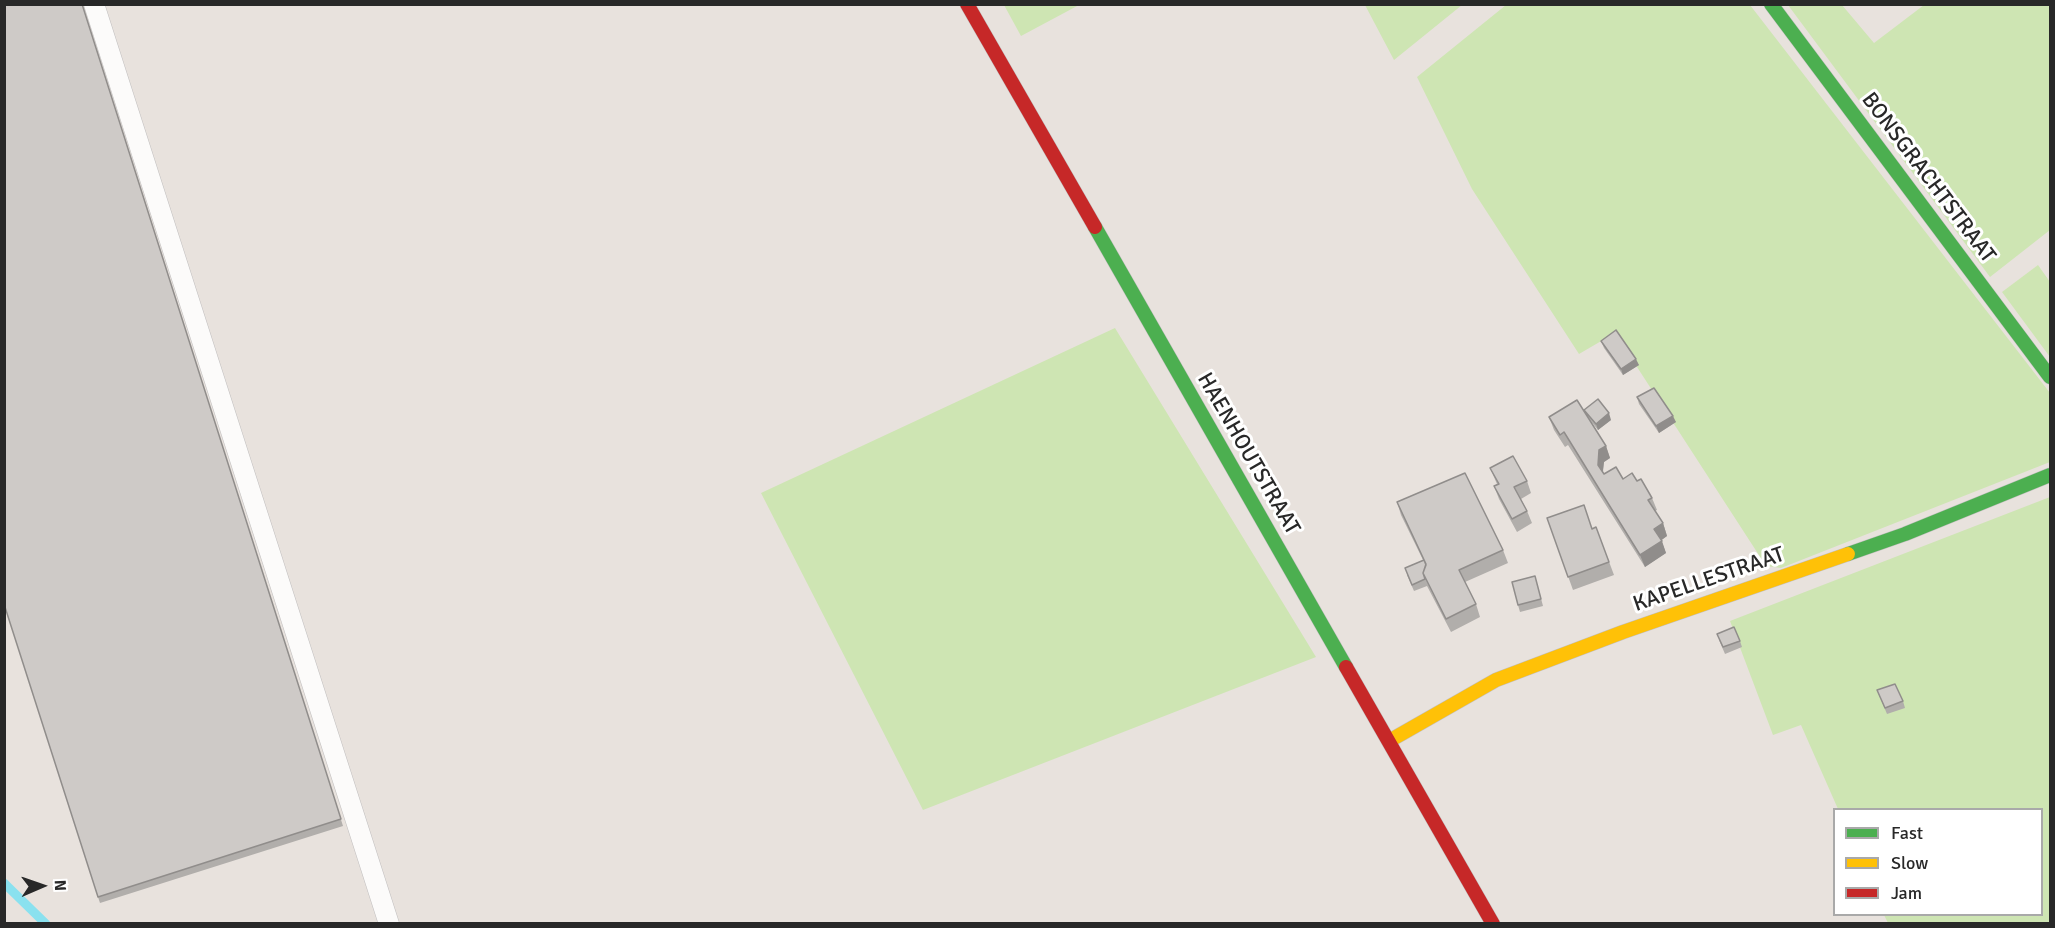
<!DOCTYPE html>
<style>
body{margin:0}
#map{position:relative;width:2055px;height:928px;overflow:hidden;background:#e8e2dd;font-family:Signika,sans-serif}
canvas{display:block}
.frame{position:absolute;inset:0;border:6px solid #282828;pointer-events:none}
.legend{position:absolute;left:1833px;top:808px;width:210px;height:108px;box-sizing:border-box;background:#fff;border:2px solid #a9a9a9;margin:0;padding:8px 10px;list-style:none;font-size:18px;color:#282828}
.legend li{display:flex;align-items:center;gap:12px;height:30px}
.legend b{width:30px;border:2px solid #a9a9a9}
.north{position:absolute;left:12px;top:856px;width:60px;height:60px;-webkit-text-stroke:4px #fff;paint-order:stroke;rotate:88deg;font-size:16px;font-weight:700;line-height:24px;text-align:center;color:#282828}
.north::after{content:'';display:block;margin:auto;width:21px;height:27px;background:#282828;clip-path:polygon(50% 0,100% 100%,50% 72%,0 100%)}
</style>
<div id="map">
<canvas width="2055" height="928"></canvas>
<div class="frame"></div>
<ul class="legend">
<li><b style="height:8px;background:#4caf50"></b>Fast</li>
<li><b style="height:8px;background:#ffc107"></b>Slow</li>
<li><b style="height:8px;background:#c62828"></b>Jam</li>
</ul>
<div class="north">N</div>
</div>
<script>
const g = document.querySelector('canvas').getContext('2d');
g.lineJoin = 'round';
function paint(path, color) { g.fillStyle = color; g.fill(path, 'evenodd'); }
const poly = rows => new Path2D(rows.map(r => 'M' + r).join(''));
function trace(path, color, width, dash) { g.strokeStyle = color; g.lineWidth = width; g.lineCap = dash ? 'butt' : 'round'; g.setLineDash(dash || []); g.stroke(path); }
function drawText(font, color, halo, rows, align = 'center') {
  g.font = font + ' Signika,sans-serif'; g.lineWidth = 6; g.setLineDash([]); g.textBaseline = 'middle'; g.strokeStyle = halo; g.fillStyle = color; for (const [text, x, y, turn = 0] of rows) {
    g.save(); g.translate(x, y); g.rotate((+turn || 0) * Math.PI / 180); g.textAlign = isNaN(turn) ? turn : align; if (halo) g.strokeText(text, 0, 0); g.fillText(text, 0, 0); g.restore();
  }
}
const green = poly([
 [1004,5,1079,5,1021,36],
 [1365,5,1462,5,1394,60],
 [1506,5,1750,5,2050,393,2050,462,1781,568,1766,566,1615,333,1579,354,1472,189,1417,77],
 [1788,5,1842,5,1874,43,1924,5,2050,5,2050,230,1990,277],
 [2038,265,2050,282,2050,357,2002,292],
 [1115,328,1316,657,923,810,761,493],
 [2050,497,2050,922,1888,923,1884,915,2042,914,2042,810,1838,809,1801,725,1773,735,1730,621]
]);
const stream = poly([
 [4,883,46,924]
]);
const lane = poly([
 [94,4,389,924]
]);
const fast = poly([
 [1771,4,2050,377],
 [1095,227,1346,667],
 [1848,554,1905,534,2050,475]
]);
const slow = poly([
 [1389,741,1496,680,1623,632,1848,554]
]);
const jam = poly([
 [967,4,1095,227],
 [1346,667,1493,924]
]);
const wall = poly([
 [82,4,343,826,100,903,98,897],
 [1601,341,1639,365,1623,375,1604,348],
 [1637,397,1676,422,1659,433,1639,404],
 [1584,410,1611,420,1598,430,1590,420,1606,446,1610,458,1604,462,1603,472,1604,474,1637,481,1652,498,1657,510,1655,511,1663,523,1667,536,1661,540,1666,553,1645,567,1568,445,1565,447,1554,430,1549,417,1586,414],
 [1490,468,1527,481,1531,493,1521,499,1527,511,1532,523,1517,532,1499,499,1494,486,1497,484],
 [1397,502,1503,550,1508,563,1465,582,1476,604,1480,617,1451,632,1427,586,1414,591,1407,575,1423,560,1401,515],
 [1547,518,1592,529,1596,527,1614,575,1573,590],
 [1535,576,1543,606,1520,612,1518,605],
 [1719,640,1740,641,1742,647,1725,654],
 [1877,690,1903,701,1905,708,1887,714]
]);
const shadedWall = poly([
 [1636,359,1639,365,1623,375,1621,369],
 [1609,413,1611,420,1598,430,1596,424],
 [1673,416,1676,422,1659,433,1656,426],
 [1606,446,1610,458,1604,462,1602,477,1598,465,1599,450],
 [1663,523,1667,536,1659,542,1654,529],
 [1662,541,1666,553,1645,567,1640,555]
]);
const building = poly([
 [4,4,82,4,341,819,98,897,4,604,4,4],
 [1616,330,1636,359,1621,369,1601,341,1616,330],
 [1654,388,1673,416,1656,426,1637,397,1654,388],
 [1598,399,1609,413,1596,424,1584,410,1598,399],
 [1577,400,1606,446,1599,450,1598,465,1604,474,1616,467,1623,479,1632,473,1637,481,1641,479,1652,498,1648,500,1663,523,1654,529,1662,541,1640,555,1564,432,1560,435,1549,417,1577,400],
 [1513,456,1527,481,1514,487,1527,511,1512,519,1494,486,1499,484,1490,468,1513,456],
 [1465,473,1503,550,1459,570,1476,604,1446,619,1423,573,1426,564,1397,502,1465,473],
 [1584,505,1592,529,1596,527,1609,562,1568,577,1547,518,1584,505],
 [1424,560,1426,565,1423,573,1425,579,1412,585,1405,568,1424,560],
 [1535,576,1541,599,1518,605,1512,582,1535,576],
 [1734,627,1740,641,1723,647,1717,634,1734,627],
 [1895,684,1903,701,1885,708,1877,690,1895,684]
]);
const streetNames = [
 ["BONSGRACHTSTRAAT",1928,178,53],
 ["HAENHOUTSTRAAT",1248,454,60],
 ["KAPELLESTRAAT",1709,580,-19]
];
paint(green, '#cee5b3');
trace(stream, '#8ae1ef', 9);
trace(lane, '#c1bfbf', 21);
trace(fast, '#c1bfbf', 15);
trace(slow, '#c1bfbf', 15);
trace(jam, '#c1bfbf', 15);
trace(lane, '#fcfbfa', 20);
trace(fast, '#4caf50', 14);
trace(slow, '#ffc107', 14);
trace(jam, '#c62828', 14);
paint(wall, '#b1aeab');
paint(shadedWall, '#908d8b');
paint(building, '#cecac7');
trace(building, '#908d8b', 1.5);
drawText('22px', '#282828', '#fff', streetNames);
</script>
